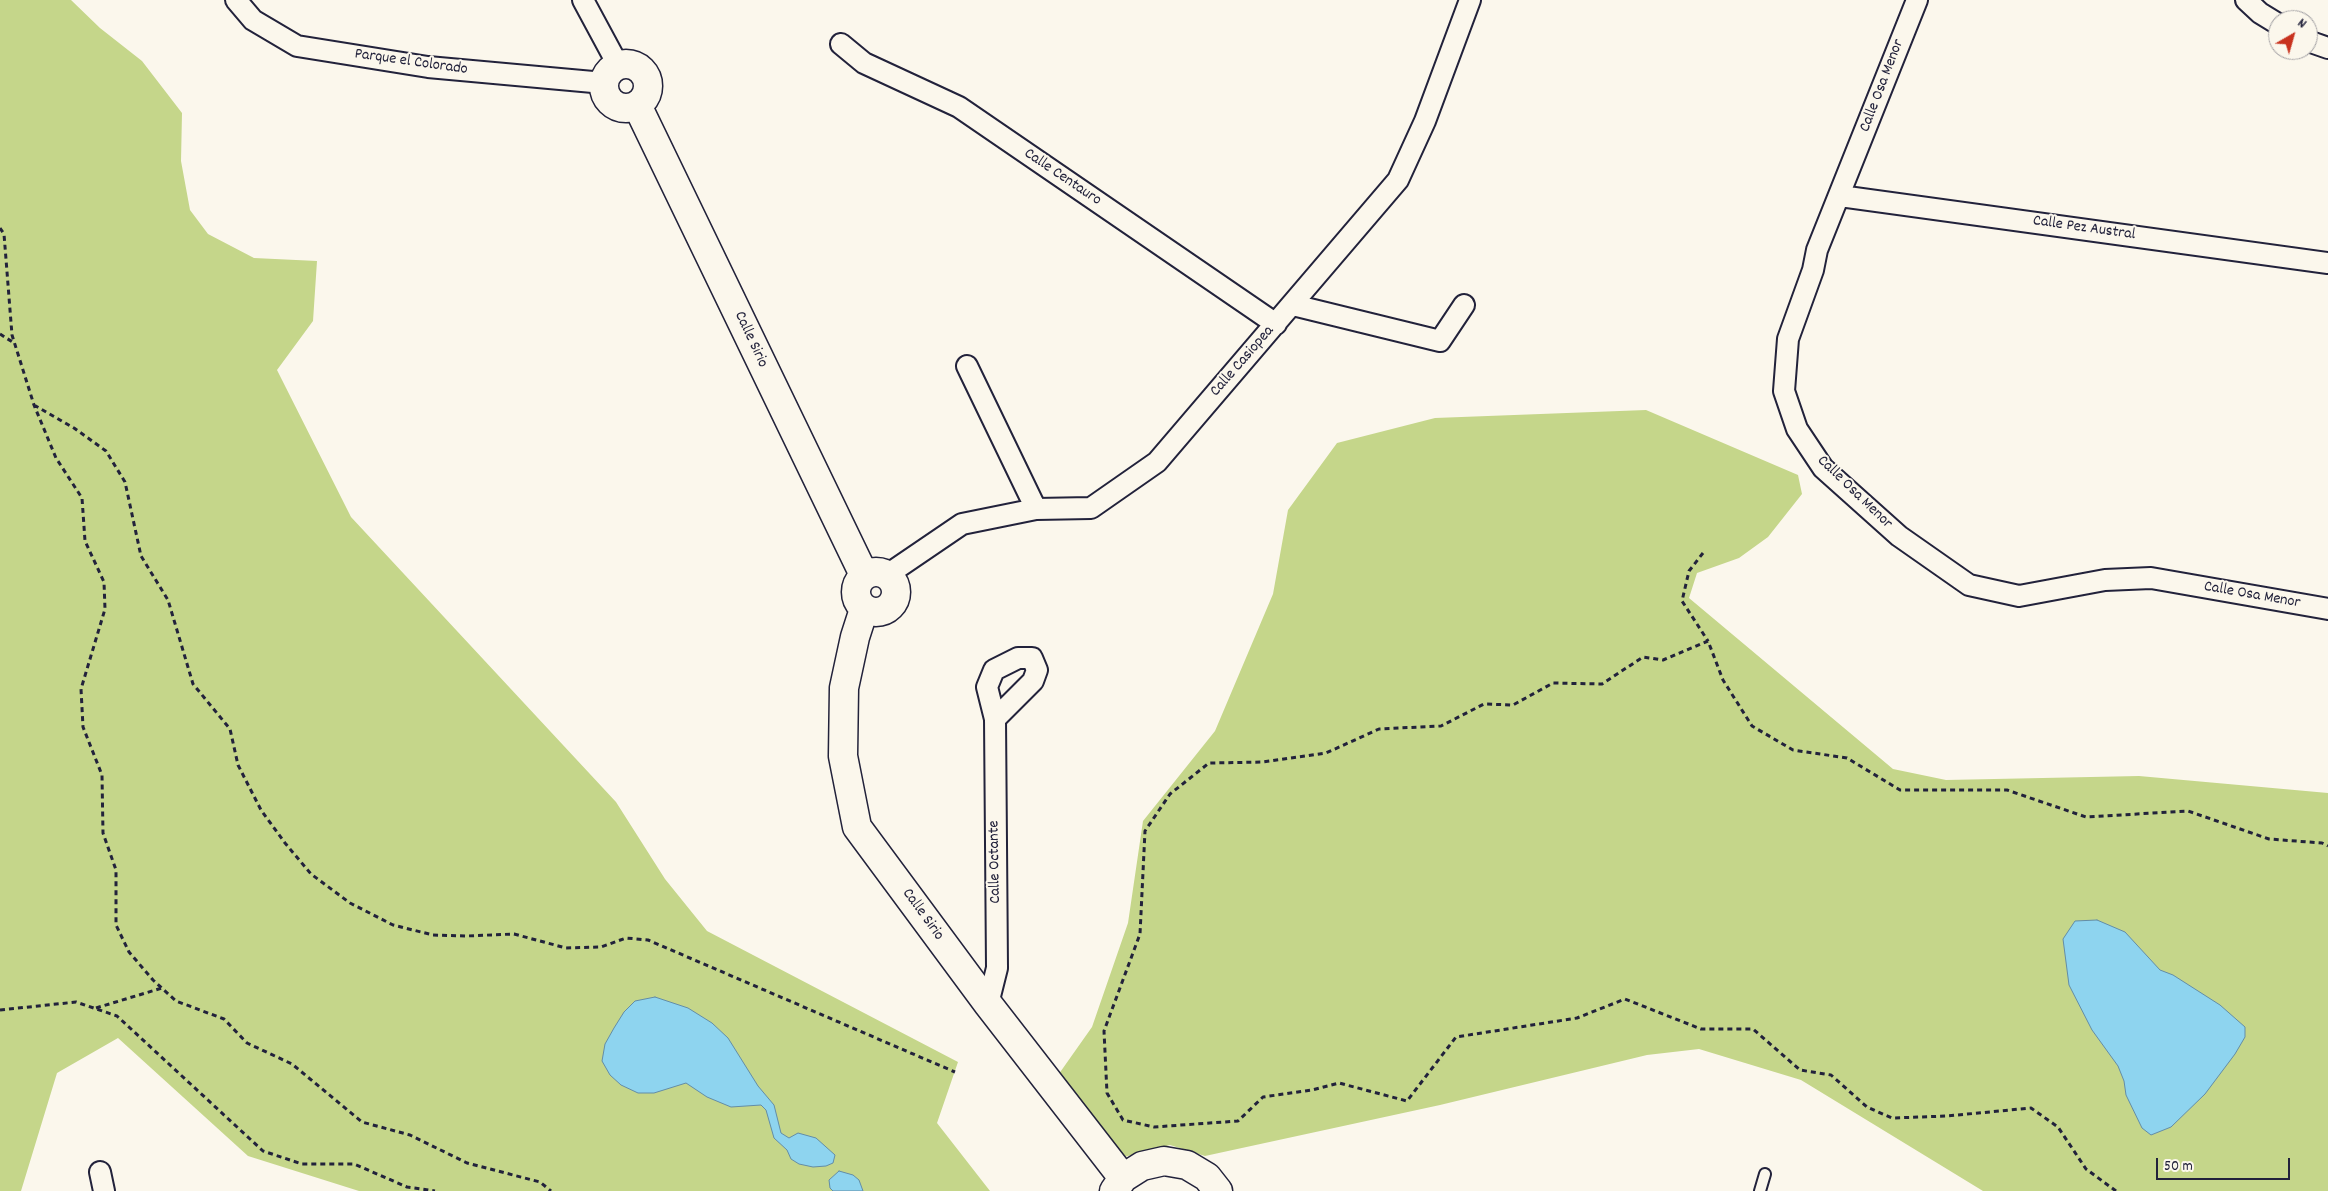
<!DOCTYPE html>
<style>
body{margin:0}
#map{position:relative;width:2328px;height:1191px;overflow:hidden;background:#fbf7ec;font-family:Dekko,sans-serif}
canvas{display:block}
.north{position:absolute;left:2268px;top:10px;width:50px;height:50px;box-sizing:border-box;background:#fbf7ec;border:1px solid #a4a2a5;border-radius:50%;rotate:38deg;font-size:14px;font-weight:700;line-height:20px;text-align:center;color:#22223b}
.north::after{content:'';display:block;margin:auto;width:18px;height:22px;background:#c8321e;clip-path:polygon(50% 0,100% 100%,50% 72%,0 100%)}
.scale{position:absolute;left:2156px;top:1158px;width:134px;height:22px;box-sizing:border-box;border:2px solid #22223b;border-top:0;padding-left:6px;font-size:15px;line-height:18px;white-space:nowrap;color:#22223b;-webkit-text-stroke:4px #fbf7ec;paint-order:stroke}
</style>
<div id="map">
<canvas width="2328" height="1191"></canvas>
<div class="north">N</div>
<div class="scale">50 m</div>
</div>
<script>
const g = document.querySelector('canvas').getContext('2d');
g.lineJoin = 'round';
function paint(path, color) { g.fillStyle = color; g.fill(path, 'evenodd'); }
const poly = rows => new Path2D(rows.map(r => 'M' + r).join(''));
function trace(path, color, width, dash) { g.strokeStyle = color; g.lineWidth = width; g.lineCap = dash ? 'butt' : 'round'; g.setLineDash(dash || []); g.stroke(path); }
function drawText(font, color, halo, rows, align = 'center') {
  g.font = font + ' Dekko,sans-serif'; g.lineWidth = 4; g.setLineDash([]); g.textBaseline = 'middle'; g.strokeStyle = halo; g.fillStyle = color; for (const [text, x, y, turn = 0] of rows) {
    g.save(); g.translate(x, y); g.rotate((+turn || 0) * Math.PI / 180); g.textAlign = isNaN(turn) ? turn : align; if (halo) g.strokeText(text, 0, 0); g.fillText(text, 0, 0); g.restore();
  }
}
const green = poly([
 [0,0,71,0,100,28,142,61,182,113,181,161,190,210,208,234,254,258,317,261,313,321,277,370,351,517,616,802,665,879,707,931,958,1062,937,1123,990,1191,359,1191,248,1156,118,1038,57,1073,21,1191,0,1191],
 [1646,410,1798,475,1802,494,1768,537,1739,558,1697,573,1689,598,1893,769,1946,780,2139,776,2328,793,2328,1191,1983,1191,1801,1080,1699,1049,1647,1055,1440,1105,1205,1156,1170,1145,1120,1158,1056,1078,1092,1027,1128,923,1143,821,1215,731,1273,594,1288,510,1337,443,1435,418]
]);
const water = poly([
 [2097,920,2125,932,2160,970,2173,975,2220,1005,2245,1027,2245,1037,2235,1054,2205,1094,2171,1127,2151,1135,2142,1128,2126,1095,2124,1081,2118,1066,2092,1030,2069,985,2063,939,2075,921,2097,920],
 [655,997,688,1008,712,1023,728,1038,758,1086,774,1105,781,1133,789,1138,798,1133,816,1138,835,1155,833,1163,826,1166,813,1167,799,1164,791,1159,787,1150,774,1138,766,1110,761,1105,731,1107,707,1097,686,1083,654,1093,638,1093,621,1085,610,1075,602,1061,605,1044,614,1028,624,1012,635,1001,655,997],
 [839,1171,853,1175,859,1180,863,1191,833,1191,830,1188,829,1180,839,1171]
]);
const path = poly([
 [0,228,4,234,12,335,34,405,56,458,82,498,85,541,104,582,105,609,81,689,83,727,102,775,103,833,116,870,116,925,129,952,153,980,176,1001,224,1019,247,1043,292,1064,362,1122,410,1135,467,1163,540,1182,551,1191],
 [0,334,14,343],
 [34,405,74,428,106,451,125,482,141,556,168,600,193,684,230,729,238,765,261,810,285,843,311,874,350,903,393,925,433,935,466,936,514,934,566,948,601,947,626,938,648,940,955,1072],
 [1703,553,1689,571,1682,601,1708,641],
 [96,1008,162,988],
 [0,1010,76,1002,117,1016,263,1151,302,1164,354,1164,407,1187,435,1191],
 [2116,1191,2086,1169,2058,1127,2031,1108,1947,1116,1892,1118,1867,1107,1831,1075,1800,1070,1753,1029,1701,1029,1625,999,1577,1018,1456,1037,1407,1101,1339,1083,1312,1090,1263,1097,1238,1121,1154,1127,1123,1120,1107,1093,1104,1031,1140,934,1145,831,1170,794,1209,763,1263,762,1326,753,1379,729,1441,726,1484,704,1513,705,1553,683,1602,684,1643,657,1663,660,1708,641,1723,680,1752,726,1793,750,1847,758,1900,790,2007,790,2086,817,2188,811,2269,839,2322,843,2328,846]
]);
const lane = poly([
 [1760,1191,1765,1174]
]);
const street = poly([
 [236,0,253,20,297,46,428,67,604,83],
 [583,0,618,65],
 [1917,0,1817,250,1813,270,1788,339,1784,391,1797,429,1823,468,1899,536,1969,585,2019,596,2105,580,2151,578,2328,609],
 [2246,0,2260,13,2278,24],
 [2308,41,2328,48],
 [841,44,864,63,959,107,1276,324],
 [1840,196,2328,263],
 [1293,305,1440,341,1464,305],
 [967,366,1036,509],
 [887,575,962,524,1036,509,1091,508,1157,462,1398,180,1425,121,1470,0],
 [988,1004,997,968,995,719,987,687,994,670,1018,658,1032,658,1037,670,1033,681,995,719],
 [100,1172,104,1191]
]);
const secondary = poly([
 '604 86a22 22 0 1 1 44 0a22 22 0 1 1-44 0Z',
 [637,105,864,575],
 '856 592a20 20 0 1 1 40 0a20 20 0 1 1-40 0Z',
 [864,609,855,637,844,688,843,756,857,827,988,1004,1123,1178],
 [1114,1191,1123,1178,1142,1166,1164,1161,1187,1165,1207,1177,1218,1191]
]);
const streetNames = [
 ["Parque el Colorado",411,63,8],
 ["Calle Osa Menor",1883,86,-69],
 ["Calle Centauro",1062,178,34],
 ["Calle Pez Austral",2084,229,8],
 ["Calle Sirio",750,340,65],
 ["Calle Casiopea",1243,362,-49],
 ["Calle Osa Menor",1854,493,44],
 ["Calle Osa Menor",2252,596,10],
 ["Calle Octante",996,862,-91],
 ["Calle Sirio",922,915,54]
];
paint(green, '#c5d68a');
paint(water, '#8ed4ef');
trace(water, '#638da7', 1);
trace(lane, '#22223b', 14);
trace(street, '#22223b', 24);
trace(secondary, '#22223b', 31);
trace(path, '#22223b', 3, [5, 4]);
trace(lane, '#fbf7ec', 10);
trace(street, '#fbf7ec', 20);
trace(secondary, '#fbf7ec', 28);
drawText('16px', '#22223b', '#fbf7ec', streetNames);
</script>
